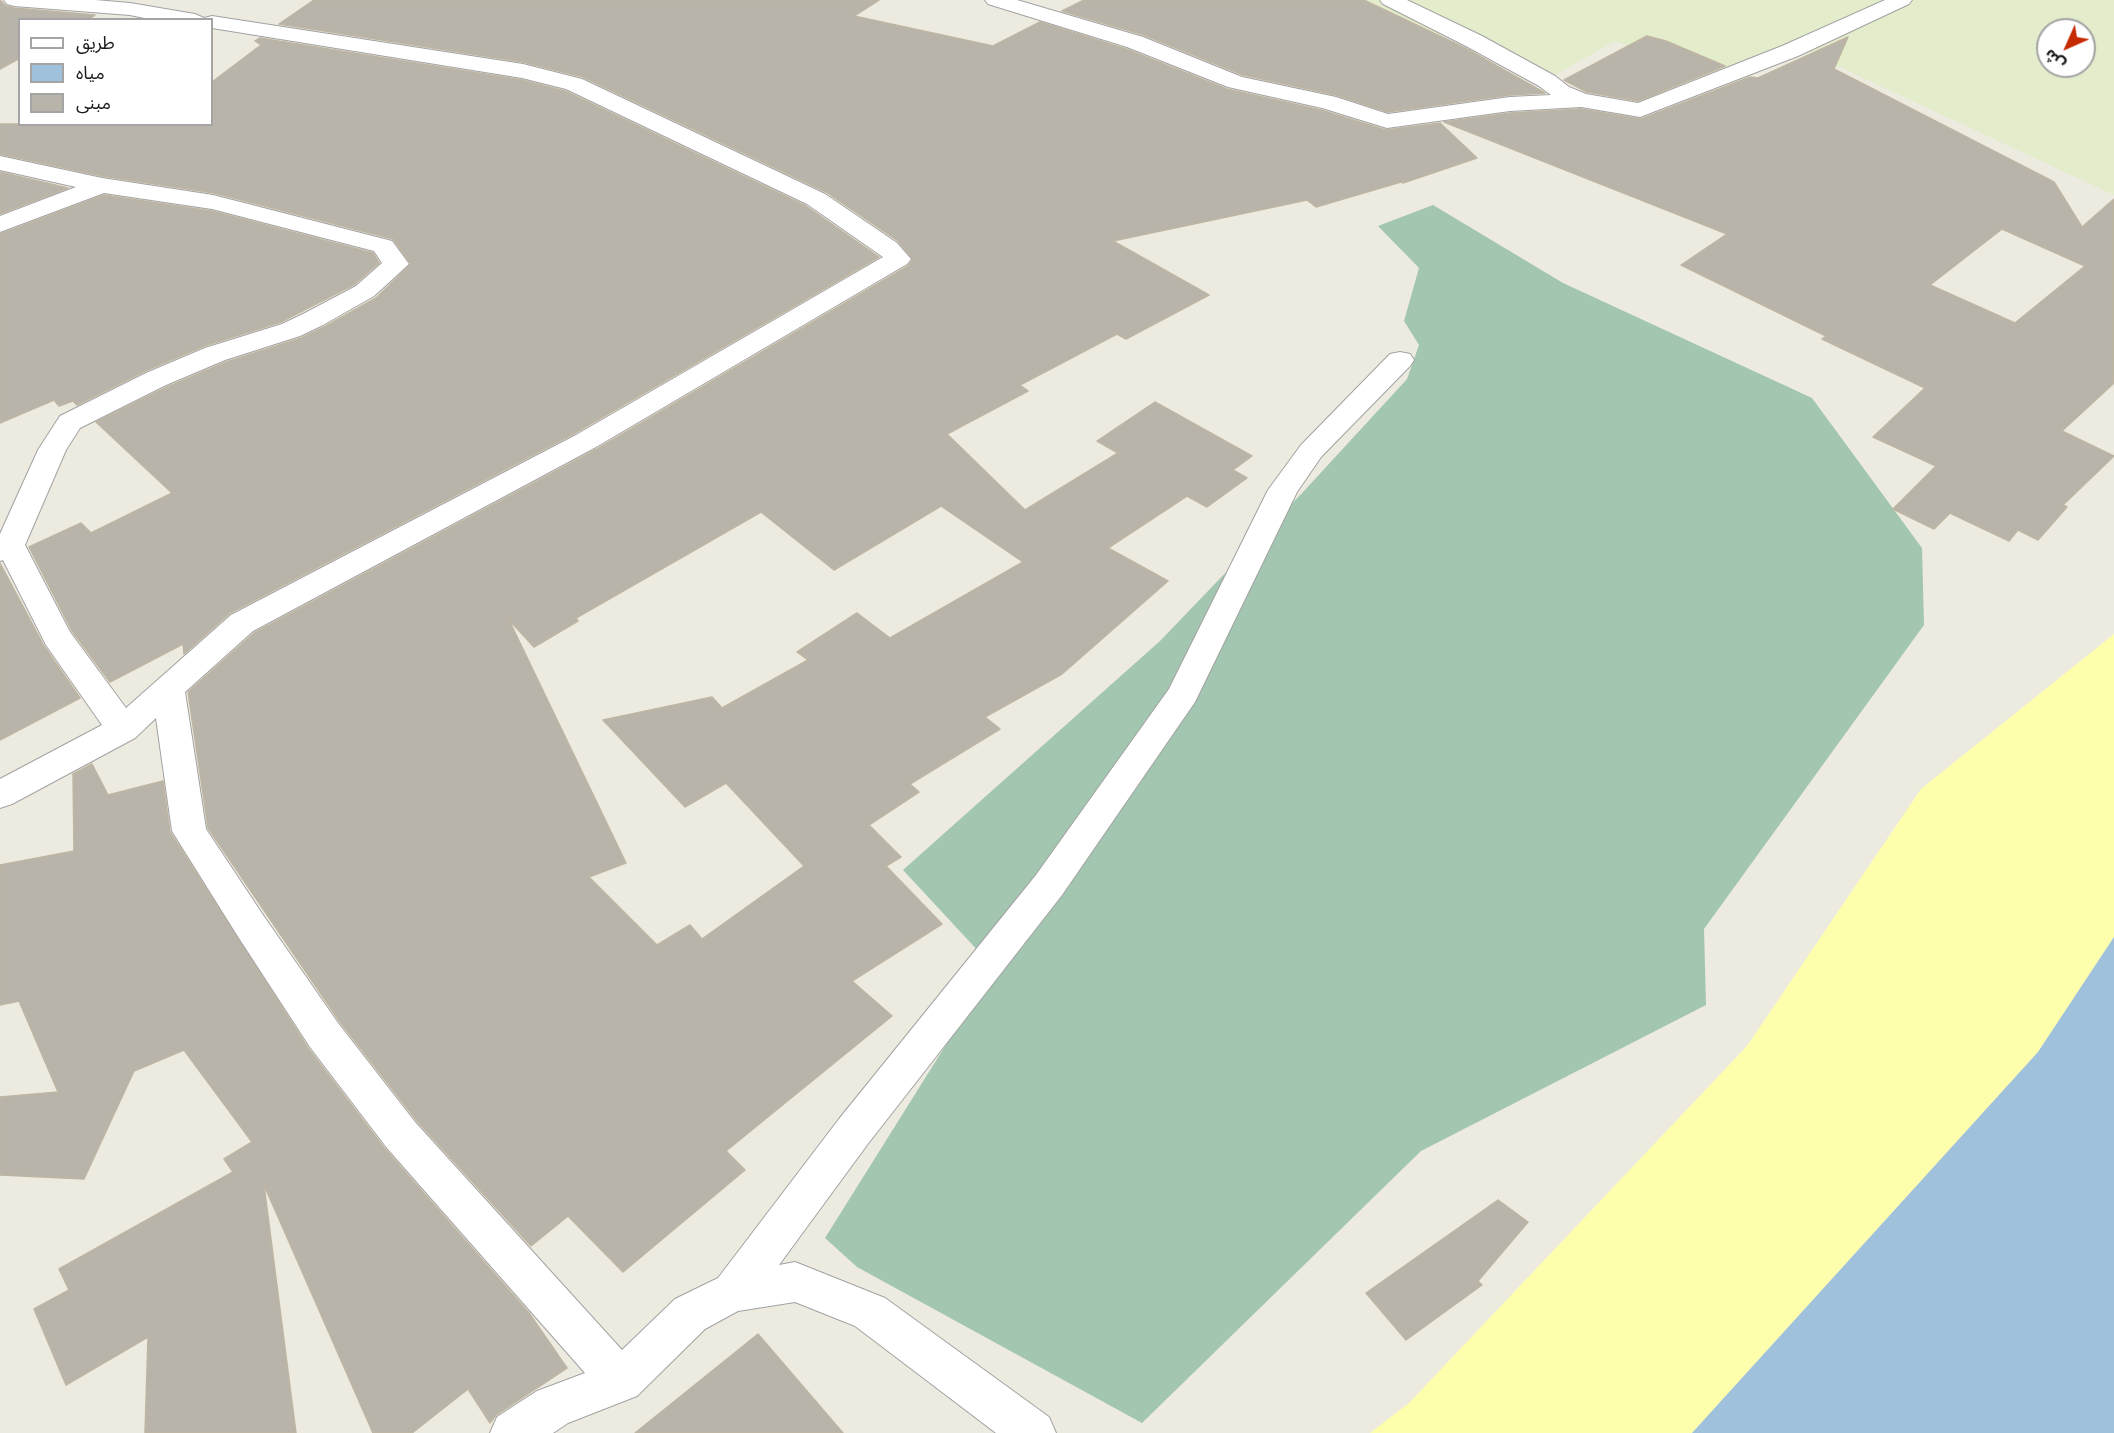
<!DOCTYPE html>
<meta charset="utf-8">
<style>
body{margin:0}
#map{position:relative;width:2114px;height:1433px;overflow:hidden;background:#edebe0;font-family:"Fira Sans","Noto Sans Arabic",sans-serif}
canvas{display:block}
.legend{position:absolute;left:18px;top:18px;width:195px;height:108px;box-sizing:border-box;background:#fff;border:2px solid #a4a4a4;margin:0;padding:8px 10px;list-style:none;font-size:18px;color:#1b1b1b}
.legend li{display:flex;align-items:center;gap:12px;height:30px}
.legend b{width:30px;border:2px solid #a4a4a4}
.north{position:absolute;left:2036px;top:18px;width:60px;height:60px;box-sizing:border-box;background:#fff;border:2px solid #a4a4a4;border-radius:50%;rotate:225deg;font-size:16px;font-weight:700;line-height:24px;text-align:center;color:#1b1b1b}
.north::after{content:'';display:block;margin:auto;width:21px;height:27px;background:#c62a00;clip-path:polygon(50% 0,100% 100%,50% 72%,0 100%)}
</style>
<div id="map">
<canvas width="2114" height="1433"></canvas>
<ul class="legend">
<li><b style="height:8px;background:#fff"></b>طريق</li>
<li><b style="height:16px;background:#a0c1db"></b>مياه</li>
<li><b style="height:16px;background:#b9b4aa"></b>مبنى</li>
</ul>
<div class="north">ش</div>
</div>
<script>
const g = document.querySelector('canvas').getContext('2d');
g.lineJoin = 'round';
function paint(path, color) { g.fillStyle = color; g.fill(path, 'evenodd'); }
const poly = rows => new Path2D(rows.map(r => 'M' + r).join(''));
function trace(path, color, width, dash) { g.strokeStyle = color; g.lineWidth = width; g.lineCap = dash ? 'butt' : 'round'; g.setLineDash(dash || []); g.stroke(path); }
const farmland = poly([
 [1081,0,2114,0,2114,195,1795,46,1708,80,1615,41,1553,76,1358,6,1223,54],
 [2048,30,2084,30,2084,66,2048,66]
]);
const sand = poly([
 [2114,634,2114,937,2038,1052,1692,1433,1370,1433,1409,1403,1747,1046,1921,789]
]);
const cemetery = poly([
 [1433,205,1563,283,1812,398,1922,548,1924,625,1704,929,1706,1005,1421,1151,1142,1423,857,1267,825,1238,994,968,903,870,1160,641,1304,491,1407,379,1419,345,1404,321,1419,268,1378,226]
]);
const water = poly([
 [2114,937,2114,1433,1692,1433,2038,1052]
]);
const building = poly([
 [0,0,6,6,14,8,95,15,87,20,20,20,20,58,0,69,0,0],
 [314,0,879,0,854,16,993,46,1040,22,1126,49,1227,89,1321,110,1386,130,1440,123,1477,158,1403,183,1401,182,1316,207,1307,200,1113,241,1209,295,1126,339,1117,334,1020,385,1028,391,947,434,1025,510,1118,453,1097,441,1155,402,1252,456,1233,470,1247,478,1207,507,1187,496,1108,548,1168,581,1062,674,985,717,1000,729,910,784,919,792,869,825,901,857,886,866,942,924,852,981,892,1016,726,1151,745,1170,623,1272,568,1216,531,1246,417,1121,340,1022,208,828,188,692,254,633,597,449,908,266,913,259,898,241,826,192,583,77,523,62,279,24,314,0],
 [941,506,1023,562,890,638,857,613,797,652,808,660,722,708,712,697,603,720,685,807,726,783,804,866,702,939,690,925,657,945,589,877,626,863,509,620,534,647,578,621,576,618,761,512,834,570,941,506],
 [1084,0,1364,0,1465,48,1545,93,1510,95,1388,112,1336,95,1243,75,1144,35,1062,11,1084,0],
 [1647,36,1666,41,1725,66,1638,101,1587,92,1564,80,1647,36],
 [1848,37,1834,69,2054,182,2082,227,2114,199,2114,383,2062,431,2114,456,2063,505,2067,507,2038,540,2018,530,2009,541,1950,513,1934,529,1893,509,1936,466,1873,437,1925,388,1822,339,1826,336,1681,265,1727,234,1444,122,1510,113,1581,109,1641,119,1750,77,1758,78,1848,37],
 [2002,229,2085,266,2015,323,1930,285,2002,229],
 [260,38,522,80,565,91,806,206,879,257,575,433,230,613,184,654,183,644,110,682,72,631,29,547,81,523,91,533,172,493,96,422,167,387,226,362,301,338,324,327,376,298,411,264,393,239,214,193,102,176,0,154,0,124,212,124,212,82,261,45,255,41,260,38],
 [0,172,68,188,0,214,0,172],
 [104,195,212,211,373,253,379,263,355,284,281,322,204,346,145,371,77,405,73,401,59,406,54,400,0,423,0,234,104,195],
 [0,563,44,646,80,698,0,740,0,563],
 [92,764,108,795,163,781,170,832,308,1048,385,1149,529,1313,567,1368,496,1415,490,1423,468,1389,412,1433,373,1433,264,1185,296,1433,145,1433,148,1337,66,1385,34,1309,69,1290,59,1269,233,1172,224,1159,252,1142,184,1050,134,1071,84,1179,0,1175,0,1097,58,1092,19,1001,0,1005,0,865,74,851,73,774,92,764],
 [1498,1200,1528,1222,1478,1281,1482,1285,1406,1340,1366,1293,1498,1200],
 [758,1334,843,1433,635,1433,758,1334]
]);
const street = poly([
 [4,0,95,0,130,3,195,14,204,18,212,16,523,64,582,79,825,194,897,243,911,259,907,264,596,447,253,631,185,692,206,829,263,915,338,1023,415,1122,622,1350,675,1299,718,1278,839,1119,1036,875,1169,689,1268,490,1301,445,1390,354,1400,352,1410,354,1414,360,1410,366,1321,457,1297,492,1195,702,1062,895,867,1145,779,1265,795,1262,885,1298,1049,1417,1056,1433,996,1433,855,1326,795,1302,738,1311,705,1329,637,1396,568,1423,553,1433,490,1433,497,1417,537,1391,585,1373,387,1148,310,1047,237,935,172,831,156,718,135,738,12,804,0,808,0,779,102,725,46,645,3,560,0,561,0,534,38,450,60,416,146,373,205,348,282,324,305,313,356,286,382,263,374,251,212,209,104,193,0,232,0,216,76,187,0,170,0,156,102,178,213,195,392,241,409,264,374,296,323,325,300,336,225,360,166,385,80,428,66,450,25,545,70,632,126,708,231,615,576,435,883,257,807,204,566,89,522,78,212,28,212,20,154,20,130,15,14,6,7,4,4,0],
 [985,0,1017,0,1143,37,1242,77,1336,97,1388,114,1510,97,1551,95,1539,86,1466,46,1383,4,1380,0,1407,0,1482,36,1555,76,1569,87,1586,94,1638,103,1782,46,1885,0,1912,0,1909,4,1798,56,1640,117,1581,107,1510,111,1387,128,1322,108,1228,87,1127,47,988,4,985,0]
]);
paint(farmland, '#e3eccb');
paint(sand, '#feffac');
paint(cemetery, '#a2c6af');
paint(water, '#a0c1db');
paint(building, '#b9b4aa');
trace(building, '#beb5a3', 1.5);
trace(street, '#a2a2a2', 2);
paint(street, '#fff');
</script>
